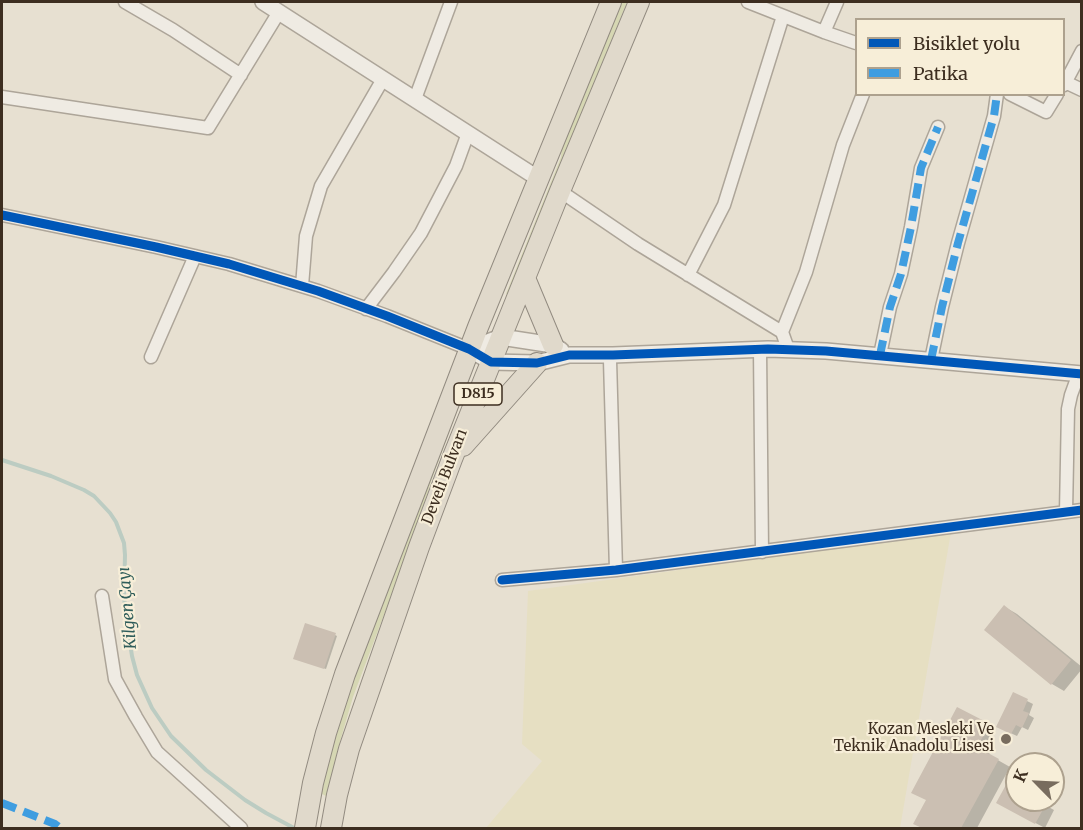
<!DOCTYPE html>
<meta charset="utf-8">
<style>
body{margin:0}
#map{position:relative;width:1083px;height:830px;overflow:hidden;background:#e7e0d1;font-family:Merriweather,serif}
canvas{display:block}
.frame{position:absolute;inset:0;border:3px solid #3d2e20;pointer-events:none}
.legend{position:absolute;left:855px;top:18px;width:210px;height:78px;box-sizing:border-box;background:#f7eed8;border:2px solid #ada18e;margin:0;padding:8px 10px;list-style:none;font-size:18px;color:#3d2e20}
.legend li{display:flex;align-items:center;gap:12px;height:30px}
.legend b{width:30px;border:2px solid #ada18e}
.north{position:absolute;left:1005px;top:752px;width:60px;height:60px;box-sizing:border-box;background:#f7eed8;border:2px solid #ada18e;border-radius:50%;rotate:294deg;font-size:16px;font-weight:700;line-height:24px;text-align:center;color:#3d2e20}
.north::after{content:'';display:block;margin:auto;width:21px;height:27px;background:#786c5e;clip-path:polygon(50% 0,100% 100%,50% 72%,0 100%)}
</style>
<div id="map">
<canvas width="1083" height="830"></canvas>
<div class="frame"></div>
<ul class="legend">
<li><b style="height:8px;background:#0057b8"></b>Bisiklet yolu</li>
<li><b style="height:8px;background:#3f9de0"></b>Patika</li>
</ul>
<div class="north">K</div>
</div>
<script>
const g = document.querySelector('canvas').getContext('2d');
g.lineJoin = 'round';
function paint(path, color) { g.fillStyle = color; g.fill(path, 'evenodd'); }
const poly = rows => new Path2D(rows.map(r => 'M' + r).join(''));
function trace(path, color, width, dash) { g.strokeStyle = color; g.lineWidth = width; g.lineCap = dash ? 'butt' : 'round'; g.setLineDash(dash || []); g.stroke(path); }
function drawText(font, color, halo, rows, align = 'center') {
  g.font = font + ' Merriweather,serif'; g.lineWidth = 4.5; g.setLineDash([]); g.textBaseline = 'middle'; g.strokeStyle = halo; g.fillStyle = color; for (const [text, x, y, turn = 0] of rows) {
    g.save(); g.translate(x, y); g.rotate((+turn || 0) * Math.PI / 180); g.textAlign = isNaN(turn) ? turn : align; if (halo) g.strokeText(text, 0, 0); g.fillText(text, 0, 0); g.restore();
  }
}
const farmland = poly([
 [951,532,900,828,486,828,542,761,522,744,528,591]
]);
const green = poly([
 [620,2,627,2,508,294,506,294,561,157,562,146],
 [467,376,470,376,432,479,414,535,353,697,341,738,326,796,320,793,340,712]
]);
const shadow = poly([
 [1005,607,1017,614,1082,667,1082,669,1064,691,1052,684],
 [335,635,337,636,326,669,297,659],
 [1013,694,1033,704,1029,715,1034,718,1028,730,1022,727,1017,736,1004,730],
 [957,709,994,729,985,746,991,750,989,755,1010,767,977,828,924,828,915,823,928,800],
 [1017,790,1017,800,1036,800,1054,810,1045,828,1007,808]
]);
const stream = poly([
 [2,460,51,476,84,490,94,496,110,513,116,522,124,543,125,555,124,596,126,617,132,656,137,675,152,708,171,736,206,770,245,800,266,813,294,828]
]);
const building = poly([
 [1004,605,1071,660,1051,685,984,630],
 [305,623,336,633,324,669,293,659],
 [1013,692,1028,699,1023,711,1029,713,1022,728,1016,725,1011,734,996,727],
 [957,707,990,724,977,747,999,759,961,828,922,828,913,824,926,800,911,793],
 [1007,783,1017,789,1017,800,1039,800,1046,804,1035,824,996,803]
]);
const minor = poly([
 [125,2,173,30,241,75],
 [748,2,824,32,856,43],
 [824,32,837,2],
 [1065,82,1082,90],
 [1064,85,1082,51],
 [1010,94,1046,112,1057,94],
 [2,97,208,128,279,12],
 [415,99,451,2],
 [560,191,638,244,782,332],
 [2,215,156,247,229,264,318,291,387,316,469,349],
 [688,275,724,205,783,16],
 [302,286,306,236,321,186,383,79],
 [366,309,394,272,421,233,456,166,468,133],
 [760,349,762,552],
 [788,349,782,332,806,272,843,145,863,94],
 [613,355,610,360,616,570],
 [880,355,890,307,901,274,911,227,921,168,938,127],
 [151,357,195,256],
 [931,360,942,307,958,243,994,116,997,94],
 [1066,512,1068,409,1071,395,1079,373],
 [502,580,616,570,1082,510],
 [102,596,115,679,136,717,157,752,241,828]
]);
const tertiary = poly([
 [263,2,539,179],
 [469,349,491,362,537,363,569,355,613,355,768,349,826,351,1082,374],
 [469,349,501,337,553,345,561,350]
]);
const trunk = poly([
 [525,278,553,345],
 [463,446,537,363],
 [305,828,313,783,326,733,345,674,478,327,611,2],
 [331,828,337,795,349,749,419,547,452,459,560,191,639,2]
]);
const quiet = poly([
 [880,355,890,307,901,274,911,227,921,168,938,127],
 [931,360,942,307,958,243,994,116,997,94],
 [2,803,55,824,60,828]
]);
const cycleway = poly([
 [2,215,156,247,229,264,318,291,387,316,469,349,491,362,537,363,569,355,613,355,768,349,826,351,1082,374],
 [502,580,616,570,1082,510]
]);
const markers = [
 [1006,739,6,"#786c5e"]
];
const shields = [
 [478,394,48]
];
const shieldNames = [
 ["D815",478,394]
];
const streetNames = [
 ["Develi Bulvarı",445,477,-69]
];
const poiNames = [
 ["Kozan Mesleki Ve",994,730],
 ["Teknik Anadolu Lisesi",994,747]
];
const waterNames = [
 ["Kilgen Çayı",128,608,-95]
];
paint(farmland, '#e6dfc2');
paint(green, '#d6d7b3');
paint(shadow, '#0003');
trace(stream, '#bcccc2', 4);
paint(building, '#cbbfb2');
trace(minor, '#ada599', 15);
trace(tertiary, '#ada599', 18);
trace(trunk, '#928b80', 22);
trace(minor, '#efebe3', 12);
trace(tertiary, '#efebe3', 15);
trace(trunk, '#e0d9cb', 20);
trace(quiet, '#3f9de0', 8, [15, 8]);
trace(cycleway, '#0057b8', 9);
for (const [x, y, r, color] of markers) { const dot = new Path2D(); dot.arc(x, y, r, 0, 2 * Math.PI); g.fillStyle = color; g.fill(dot); trace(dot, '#f7eed8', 2); }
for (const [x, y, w] of shields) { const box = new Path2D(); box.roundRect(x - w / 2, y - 11, w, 22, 4.5); g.fillStyle = '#f7eed8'; g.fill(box); trace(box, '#3d2e20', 1.5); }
drawText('bold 14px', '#3d2e20', null, shieldNames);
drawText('15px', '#3d2e20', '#f7eed8', streetNames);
drawText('15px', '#3d2e20', '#f7eed8', poiNames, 'right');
drawText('italic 16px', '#2f5d5a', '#f7eed8', waterNames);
</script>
